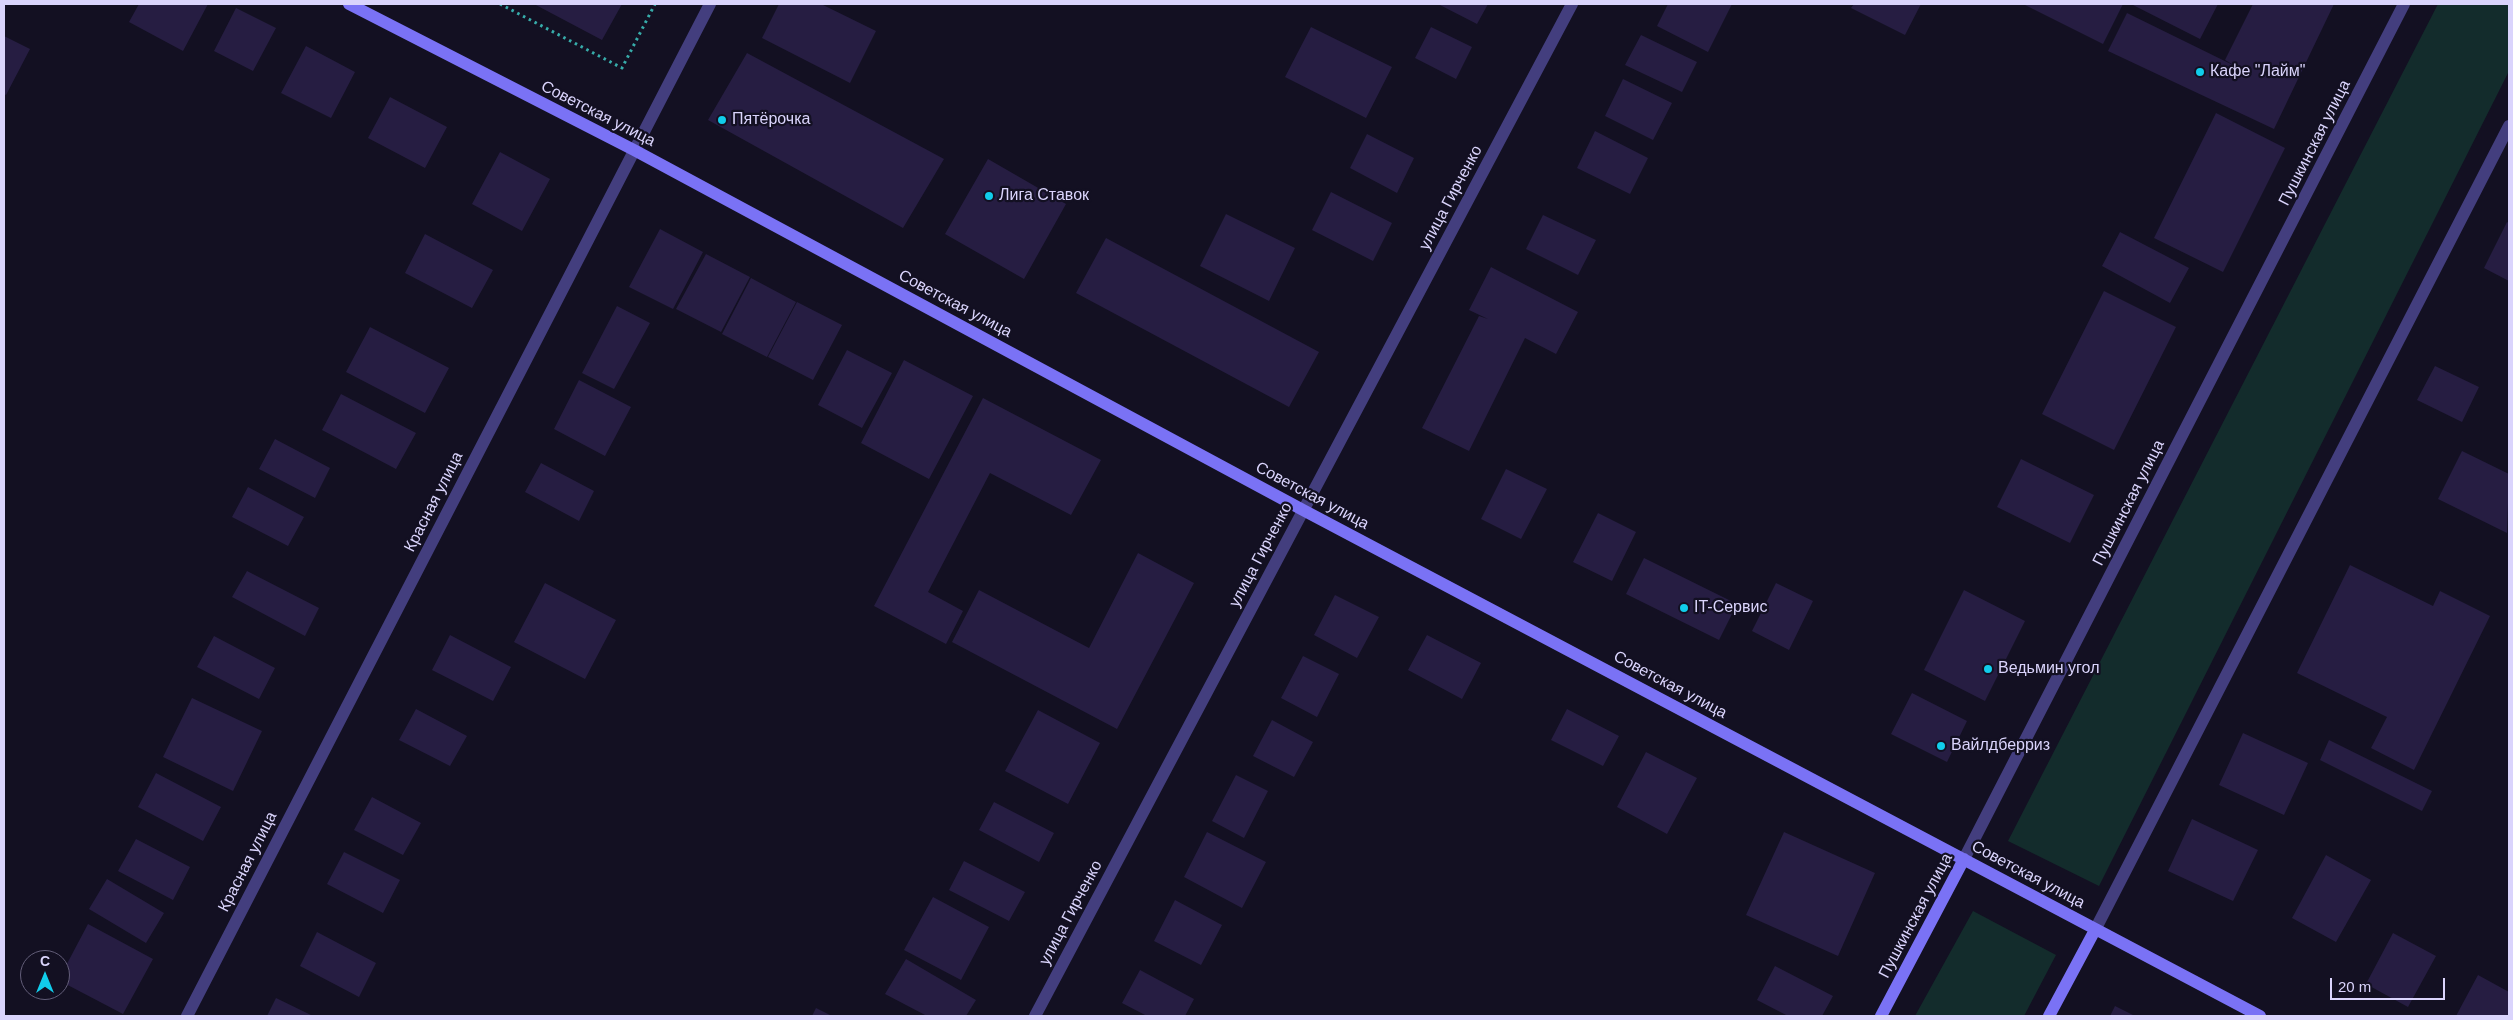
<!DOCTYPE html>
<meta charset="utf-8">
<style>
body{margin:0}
#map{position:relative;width:2513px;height:1020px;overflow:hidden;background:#131022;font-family:Helvetica,sans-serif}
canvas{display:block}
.frame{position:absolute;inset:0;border:5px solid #dad4fc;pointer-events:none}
.north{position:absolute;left:20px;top:950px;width:50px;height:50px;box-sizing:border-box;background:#131022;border:1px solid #635e79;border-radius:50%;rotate:0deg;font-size:14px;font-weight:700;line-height:20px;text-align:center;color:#dad4fc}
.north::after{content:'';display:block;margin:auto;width:18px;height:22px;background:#11cdeb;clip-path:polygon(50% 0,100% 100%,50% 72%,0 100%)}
.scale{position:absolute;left:2330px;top:978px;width:115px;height:22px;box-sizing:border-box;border:2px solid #dad4fc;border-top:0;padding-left:6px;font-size:15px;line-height:18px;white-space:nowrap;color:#dad4fc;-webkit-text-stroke:4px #131022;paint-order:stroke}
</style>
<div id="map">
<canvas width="2513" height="1020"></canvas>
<div class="frame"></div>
<div class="north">С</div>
<div class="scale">20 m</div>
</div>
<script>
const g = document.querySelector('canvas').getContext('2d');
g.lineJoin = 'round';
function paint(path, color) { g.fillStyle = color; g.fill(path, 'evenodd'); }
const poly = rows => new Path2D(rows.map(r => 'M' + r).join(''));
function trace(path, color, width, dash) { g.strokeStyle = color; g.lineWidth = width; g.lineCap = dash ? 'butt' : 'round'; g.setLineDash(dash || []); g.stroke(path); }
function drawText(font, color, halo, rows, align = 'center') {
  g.font = font + ' Helvetica,sans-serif'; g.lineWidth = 4.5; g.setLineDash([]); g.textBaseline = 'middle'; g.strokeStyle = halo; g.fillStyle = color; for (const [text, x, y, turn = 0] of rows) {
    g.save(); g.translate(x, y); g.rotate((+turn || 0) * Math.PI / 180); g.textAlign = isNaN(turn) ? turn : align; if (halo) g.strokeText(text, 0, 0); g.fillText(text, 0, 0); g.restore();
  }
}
const green = poly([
 [2438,4,2509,4,2509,71,2099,886,2008,841],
 [1973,911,2056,955,2024,1016,1915,1016]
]);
const building = poly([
 [139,4,208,4,183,51,129,22],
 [534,4,622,4,602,40],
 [779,4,821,4,876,31,850,83,762,38],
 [1438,4,1488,4,1477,24],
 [1668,4,1732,4,1708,52,1657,26],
 [1854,4,1921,4,1905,35,1851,8],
 [2023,4,2123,4,2103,44],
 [2131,4,2218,4,2200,39],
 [2253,4,2334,4,2274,129,2108,51,2127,13,2237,67,2225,60],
 [236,8,276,28,253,71,214,51],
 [1311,27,1392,67,1366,118,1285,77],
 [1431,27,1472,47,1456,79,1415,58],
 [1641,35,1697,62,1682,92,1625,65],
 [4,36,30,49,6,95,4,94],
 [306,46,355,72,331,118,281,93],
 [747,53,944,159,903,228,708,120],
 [1623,79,1672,103,1653,140,1605,116],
 [390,97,447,127,425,168,368,138],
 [2216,113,2285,148,2223,272,2154,238],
 [1595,131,1648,158,1630,194,1577,168],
 [1367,134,1414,158,1397,193,1350,168],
 [500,152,550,179,522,231,472,204],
 [988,159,1066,204,1024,279,945,234],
 [1331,192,1392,223,1373,261,1312,230],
 [1226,214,1295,248,1269,301,1200,266],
 [1543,215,1596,240,1578,275,1526,249],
 [2507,222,2509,223,2509,281,2484,268],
 [660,229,703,252,673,309,629,287],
 [2120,232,2189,268,2170,303,2102,266],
 [425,234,493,270,472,308,405,273],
 [1106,238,1319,352,1289,407,1076,293],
 [706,254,750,277,721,332,676,309],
 [1491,267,1578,312,1556,354,1525,338,1469,451,1422,428,1479,316,1488,319,1469,310],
 [751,278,796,302,767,357,722,334],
 [2104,291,2176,327,2114,450,2042,414],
 [797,302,842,325,813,380,768,357],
 [617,306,650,323,614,389,582,373],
 [370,327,449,368,425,413,346,372],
 [847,350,892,373,862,428,818,405],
 [904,360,973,396,929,479,861,443],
 [2435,366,2479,387,2462,422,2417,400],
 [579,380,631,407,605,456,554,429],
 [341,394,416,433,396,469,322,430],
 [983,398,1101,460,1071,515,990,473,928,592,963,611,946,644,874,606],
 [275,439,330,468,315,498,259,469],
 [2462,451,2509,474,2507,533,2438,499],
 [2021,459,2094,495,2070,543,1997,507],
 [541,463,594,491,579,521,525,492],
 [1506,469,1547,489,1521,539,1481,519],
 [248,487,304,517,288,546,232,517],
 [1598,513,1636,532,1612,581,1573,562],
 [1138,553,1194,583,1117,729,952,642,979,590,1089,648],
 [1644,558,1737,604,1719,640,1626,594],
 [2350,565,2433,606,2440,591,2490,616,2414,770,2371,748,2387,717,2297,673],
 [247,571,319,608,305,636,232,597],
 [545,583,616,620,585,679,514,642],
 [1776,583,1813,601,1789,650,1752,631],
 [1964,590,2025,621,1985,701,1924,670],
 [1335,595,1379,617,1357,658,1314,635],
 [450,635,511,667,493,701,432,670],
 [1427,635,1481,663,1462,699,1408,670],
 [214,636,275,668,259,699,197,667],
 [1303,656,1339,674,1317,717,1281,698],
 [1912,693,1967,721,1947,762,1891,734],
 [192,698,262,731,233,791,163,757],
 [416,709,467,736,450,766,399,740],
 [1567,709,1619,736,1603,766,1551,740],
 [1038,710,1100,743,1068,804,1005,771],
 [1272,720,1313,742,1294,777,1253,756],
 [2243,733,2308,763,2284,815,2219,785],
 [2329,740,2432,791,2422,811,2320,760],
 [1646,752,1697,778,1667,834,1617,807],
 [156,773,221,807,203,841,138,807],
 [1236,775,1268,791,1244,838,1212,821],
 [372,797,421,823,403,855,354,830],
 [994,802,1054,833,1039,862,979,830],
 [2192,819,2258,850,2233,901,2168,871],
 [1207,832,1266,862,1242,908,1184,877],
 [1784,832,1875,873,1838,956,1746,915],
 [136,839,190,867,173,900,118,871],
 [344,852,400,880,383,913,327,884],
 [2326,855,2371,880,2336,942,2292,918],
 [964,861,1025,892,1009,921,949,890],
 [107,879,164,913,146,943,89,909],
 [933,897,989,927,961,980,904,950],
 [1175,900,1222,925,1201,965,1154,941],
 [88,924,153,959,123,1014,60,981,60,977],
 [317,932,376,963,359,997,300,966],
 [2393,933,2436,956,2408,1007,2366,984],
 [906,959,976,1000,966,1016,927,1016,885,994],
 [1775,966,1833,996,1822,1016,1788,1016,1757,1000],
 [1140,970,1194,999,1185,1016,1147,1016,1122,1003],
 [2478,975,2509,992,2509,1016,2456,1016],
 [276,998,313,1016,267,1016],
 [2115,1006,2135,1016,2110,1016],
 [816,1008,832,1016,812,1016]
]);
const path = poly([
 [500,4,622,68,655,4]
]);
const street = poly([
 [1964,859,2404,4],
 [2095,930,2509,126],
 [187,1016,710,4],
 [1035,1016,1572,4]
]);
const secondary = poly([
 [349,4,634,150,1303,510,2260,1016],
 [1881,1016,1964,859],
 [2049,1016,2095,930]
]);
const markers = [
 [2200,72,5,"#11cdeb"],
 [722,120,5,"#11cdeb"],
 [989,196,5,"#11cdeb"],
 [1684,608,5,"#11cdeb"],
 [1988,669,5,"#11cdeb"],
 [1941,746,5,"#11cdeb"]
];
const poiNames = [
 ["Кафе \"Лайм\"",2210,72],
 ["Пятёрочка",732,120],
 ["Лига Ставок",999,196],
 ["IT-Сервис",1694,608],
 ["Ведьмин угол",1998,669],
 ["Вайлдберриз",1951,746]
];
const streetNames = [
 ["Советская улица",598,114,27],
 ["Пушкинская улица",2315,143,-63],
 ["улица Гирченко",1451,198,-62],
 ["Советская улица",955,304,28],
 ["Советская улица",1312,496,28],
 ["Красная улица",434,502,-63],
 ["Пушкинская улица",2129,503,-63],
 ["улица Гирченко",1261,555,-62],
 ["Советская улица",1670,685,28],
 ["Красная улица",248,862,-63],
 ["Советская улица",2028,875,28],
 ["улица Гирченко",1071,913,-62],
 ["Пушкинская улица",1916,916,-62]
];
paint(green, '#132c2c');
paint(building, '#261d42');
trace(path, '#37acaa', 3, [2.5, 4]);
trace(street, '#433e7e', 12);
trace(secondary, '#7a72f5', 12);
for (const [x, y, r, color] of markers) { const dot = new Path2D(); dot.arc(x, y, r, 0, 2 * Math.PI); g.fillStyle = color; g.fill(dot); trace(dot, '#131022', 2); }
drawText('16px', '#dad4fc', '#131022', poiNames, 'left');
drawText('16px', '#dad4fc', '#131022', streetNames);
</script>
